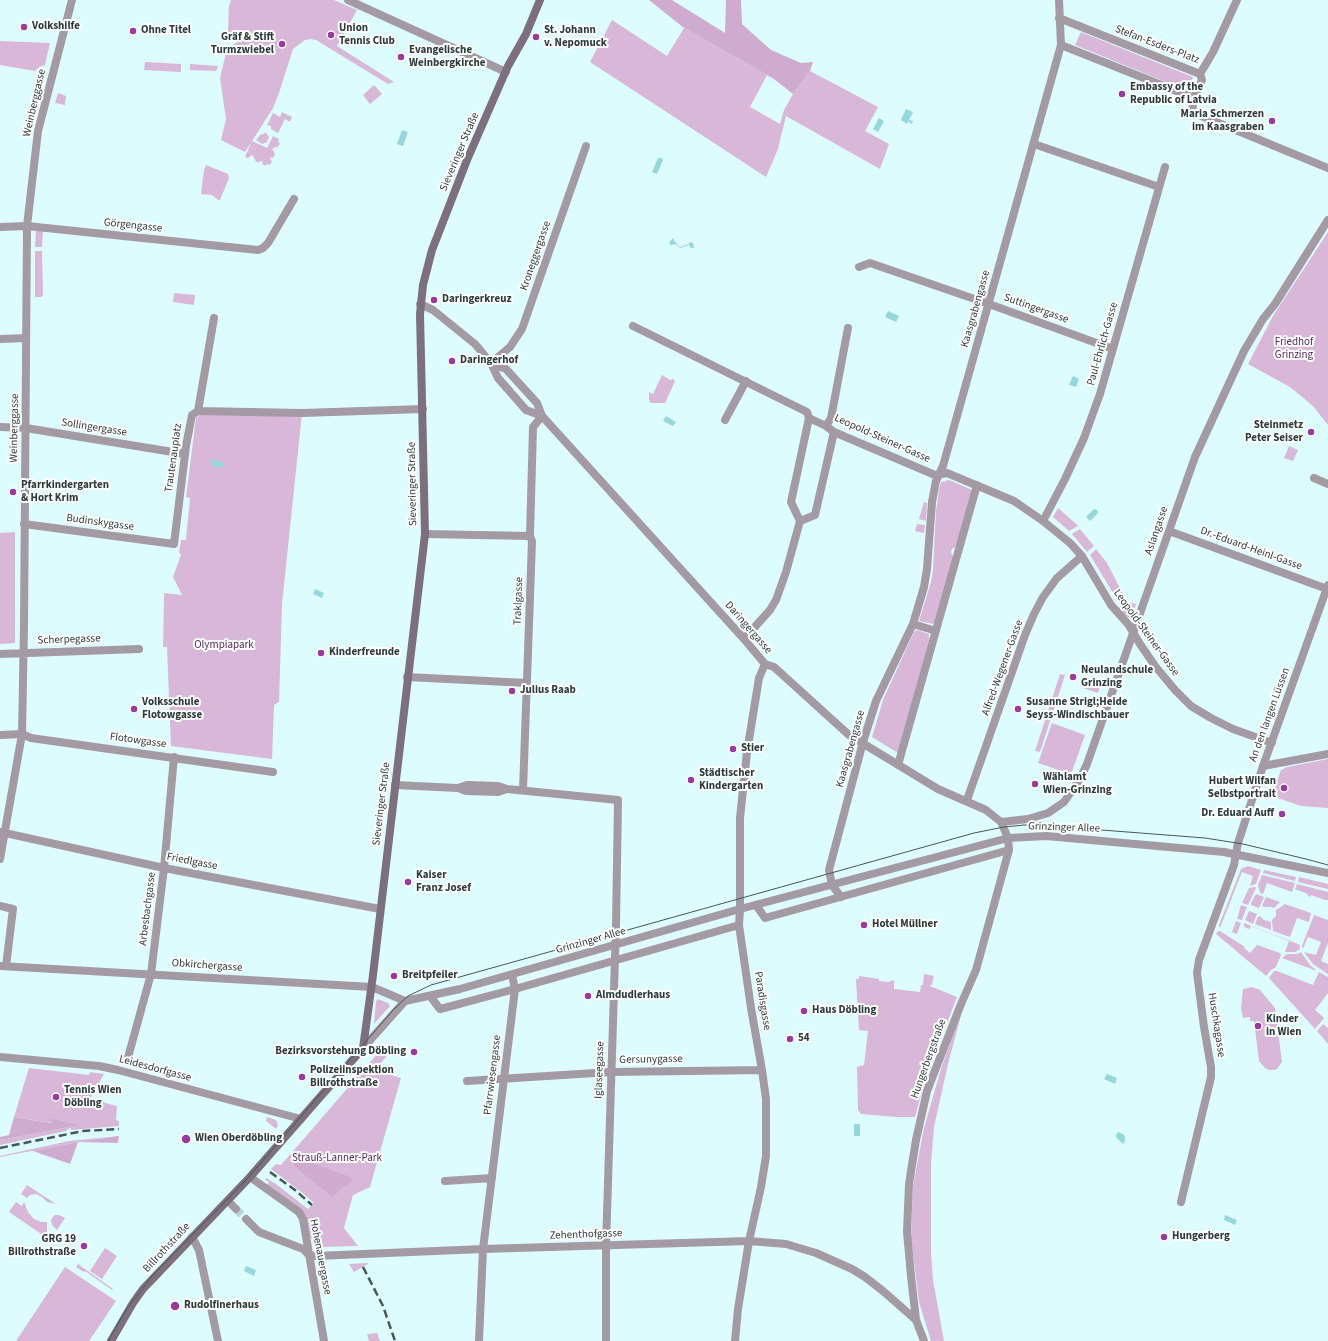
<!DOCTYPE html>
<meta charset="utf-8">
<style>
body{margin:0}
canvas{display:block;background:#ddfcfe}
</style>
<canvas width="1328" height="1341"></canvas>
<script>
const g = document.querySelector('canvas').getContext('2d');
g.lineJoin = 'round';
function paint(path, color) { g.fillStyle = color; g.fill(path, 'evenodd'); }
const poly = rows => new Path2D(rows.map(r => 'M' + r).join(''));
function trace(path, color, width, dash) { g.strokeStyle = color; g.lineWidth = width; g.lineCap = dash ? 'butt' : 'round'; g.setLineDash(dash || []); g.stroke(path); }
function drawText(font, color, halo, rows, align = 'center') {
  g.font = font + ' "Source Sans 3",sans-serif'; g.lineWidth = 4; g.setLineDash([]); g.textBaseline = 'middle'; g.strokeStyle = halo; g.fillStyle = color; for (const [text, x, y, turn = 0] of rows) {
    g.save(); g.translate(x, y); g.rotate((+turn || 0) * Math.PI / 180); g.textAlign = isNaN(turn) ? turn : align; if (halo) g.strokeText(text, 0, 0); g.fillText(text, 0, 0); g.restore();
  }
}
const green = poly([
 [231,0,334,0,357,10,337,46,394,82,388,84,316,40,310,39,305,40,293,49,279,93,273,108,252,141,267,148,273,136,279,139,278,142,280,143,278,147,277,146,276,148,274,147,272,150,274,151,274,153,275,154,273,158,271,157,270,159,272,161,270,165,267,164,266,166,262,164,263,162,260,161,259,163,255,161,256,160,254,159,254,157,252,155,248,158,245,157,252,141,245,152,221,140,226,119,220,78,227,49,239,41,228,32,229,6],
 [612,20,667,56,684,28,767,75,750,107,780,124,784,110,793,94,810,71,878,107,865,131,889,144,880,169,786,116,778,149,766,177,590,62],
 [1081,32,1193,77,1188,91,1075,45],
 [0,41,50,43,45,65,39,67,35,71,0,65],
 [145,62,181,64,181,72,144,70],
 [190,64,218,66,216,71,190,70],
 [374,85,382,94,370,104,363,95],
 [58,93,66,96,65,105,55,103],
 [282,112,292,117,290,122,285,119,278,133,271,129,271,126,267,125,273,113,280,117],
 [265,132,269,137,267,142,262,144,256,140,261,134,264,134],
 [206,165,228,174,229,178,220,200,218,200,212,195,201,194,204,170],
 [36,229,43,229,42,247,35,247],
 [1328,232,1328,425,1313,406,1290,387,1248,364,1273,316],
 [35,251,42,251,43,295,41,297,35,297],
 [174,293,195,295,194,305,173,302],
 [662,375,670,380,673,379,675,381,665,403,651,403,649,401,649,392,653,394],
 [302,413,282,604,279,702,274,705,272,759,171,746,167,647,163,647,164,597,164,593,182,595,173,577,181,555,179,552,181,540,186,540,190,498,186,497,196,418,200,415],
 [1289,446,1298,450,1293,461,1284,458],
 [949,480,970,489,972,492,957,546,952,549,951,552,953,557,935,622,933,624,919,621,931,582,933,571,936,511,939,489,941,482],
 [924,502,927,503,926,521,919,519],
 [1058,508,1074,522,1078,526,1069,531,1053,517],
 [917,524,925,525,924,533,915,531],
 [1080,529,1094,546,1087,552,1072,534],
 [15,532,15,643,0,644,0,533],
 [1096,549,1107,563,1126,600,1130,603,1136,604,1132,618,1128,617,1119,611,1119,608,1122,605,1116,598,1090,555],
 [917,630,929,634,929,641,898,753,872,737,883,700,914,632],
 [1060,674,1065,675,1040,752,1035,751],
 [1087,678,1101,683,1098,693,1083,688],
 [1052,723,1085,735,1071,774,1038,763],
 [1328,759,1328,808,1301,806,1272,796,1281,770,1287,767],
 [1248,866,1261,870,1256,884,1250,886,1253,876,1242,872,1220,928,1219,925,1241,869],
 [1264,870,1296,877,1295,881,1263,873],
 [1262,875,1295,883,1292,892,1267,883,1263,894,1260,893,1258,885],
 [1299,877,1328,884,1328,889,1298,882],
 [1297,884,1328,892,1328,900,1325,900,1311,895,1310,897,1308,896,1308,894,1295,889],
 [1249,888,1255,887,1256,888,1248,905,1242,903],
 [1256,894,1264,897,1259,908,1251,905,1251,903],
 [1266,897,1280,902,1274,908,1270,907,1264,907,1262,906],
 [1285,904,1311,913,1309,922,1297,918,1290,937,1273,931,1272,920,1276,916,1276,910],
 [1241,905,1247,907,1242,920,1237,919],
 [1249,911,1257,914,1253,924,1245,920],
 [1314,915,1328,920,1328,943,1321,961,1328,964,1328,974,1313,964,1304,952,1316,955,1321,942,1308,937,1303,949,1302,946],
 [1260,916,1264,920,1271,922,1271,930,1255,924,1258,917],
 [1236,921,1241,923,1237,934,1232,932],
 [1244,923,1298,944,1300,945,1300,949,1295,952,1285,952,1289,941,1251,926,1249,929,1244,927],
 [1220,931,1245,947,1244,948,1250,953,1257,945,1280,953,1281,955,1276,967,1271,970,1266,976,1216,934,1217,932],
 [1301,952,1310,965,1317,971,1282,958,1287,954,1297,954],
 [1274,971,1277,971,1313,985,1319,972,1328,977,1328,993,1315,1010,1324,1018,1315,1029,1269,978],
 [924,974,934,976,932,985,930,985,930,986,957,997,934,1057,921,1095,915,1117,897,1117,861,1114,858,1110,857,1067,864,1065,868,1031,859,1030,856,979,859,979,859,976,879,979,879,981,888,982,894,980,894,989,920,992,921,985,923,985],
 [1252,987,1260,990,1275,1008,1282,1062,1277,1069,1274,1070,1269,1070,1265,1068,1259,1061,1254,1021,1250,1021,1250,1017,1243,1018,1241,1008,1243,989],
 [378,999,388,1003,390,1006,374,1024,376,1001],
 [960,1015,961,1015,948,1064,934,1127,931,1163,931,1252,933,1280,944,1341,931,1341,919,1302,911,1238,913,1186,924,1128,941,1069],
 [1323,1024,1328,1028,1328,1044,1317,1031],
 [385,1045,392,1050,375,1070,401,1078,370,1187,353,1195,344,1228,358,1246,321,1247,309,1237,305,1214,267,1185,269,1182,265,1180,266,1178,276,1184,308,1209,314,1203,305,1195,271,1169,276,1164,281,1165],
 [29,1068,89,1075,90,1072,104,1074,90,1099,117,1106,116,1120,119,1121,119,1126,71,1130,71,1128,68,1129,66,1131,0,1145,0,1140,78,1125,54,1118,52,1123,14,1117],
 [267,1117,276,1120,278,1125,276,1129,266,1121],
 [119,1136,78,1142,33,1151,31,1151,0,1157,0,1156,69,1141],
 [27,1185,56,1204,47,1202,42,1197,36,1194,30,1195,27,1198,21,1194],
 [16,1202,22,1206,24,1202,28,1212,34,1219,41,1222,47,1222,47,1238,9,1212],
 [55,1215,59,1215,65,1218,57,1230,53,1226,51,1222,52,1218],
 [105,1248,117,1256,102,1279,90,1271],
 [367,1263,368,1264,354,1272,349,1264],
 [78,1264,113,1289,112,1290,85,1271,84,1272,76,1267],
 [65,1267,116,1301,89,1341,16,1341],
 [377,1333,380,1341,369,1341,367,1334]
]);
const forest = poly([
 [649,0,672,0,725,33,726,0,741,0,742,24,771,50,801,63,813,62,810,71,793,94,774,79,684,28],
 [14,1117,51,1123,53,1118,79,1125,0,1140,0,1137,9,1135],
 [119,1136,118,1143,78,1142,70,1164,33,1151,78,1142],
 [297,1161,310,1162,353,1178,349,1184,339,1190,339,1191,333,1197,294,1166,294,1164]
]);
const water = poly([
 [906,109,913,112,909,120,913,121,913,122,911,124,908,121,907,124,901,120],
 [879,118,884,121,878,132,873,129],
 [402,130,408,132,403,146,397,144],
 [658,158,661,158,663,160,657,174,652,172],
 [673,238,675,242,680,247,689,244,690,242,693,243,694,248,691,248,689,245,680,248,676,244,671,245,669,243],
 [888,311,899,316,896,322,885,317],
 [1073,376,1079,379,1076,387,1069,385],
 [666,416,676,422,673,426,663,421],
 [212,459,224,463,224,466,219,468,213,466,211,462],
 [1094,509,1097,510,1098,513,1090,521,1086,517],
 [315,589,324,593,322,598,313,594],
 [1107,1074,1117,1078,1115,1084,1104,1079],
 [854,1124,860,1124,860,1136,854,1136],
 [1118,1132,1123,1134,1125,1137,1125,1141,1123,1144,1116,1137,1116,1135],
 [1225,1215,1237,1220,1235,1225,1224,1220],
 [246,1266,256,1270,254,1276,244,1271]
]);
const minorTunnel = poly([
 [236,1209,246,1219]
]);
const minor = poly([
 [348,0,506,72],
 [1059,18,1200,74],
 [1061,45,1194,98],
 [1200,74,1202,80,1194,98,1192,112,1328,168],
 [1200,74,1213,52,1237,0],
 [1034,144,1159,187],
 [0,227,27,226,258,250,263,248,268,243,294,199],
 [859,267,870,263,989,304,1113,349],
 [420,304,433,310,475,344,491,363,498,378,526,410,542,416],
 [633,326,807,412,809,418,826,426,834,432,935,475,947,473,1014,501,1043,521,1070,543,1082,556,1111,605,1128,624,1140,644,1155,666,1175,690,1191,706,1211,718,1233,729,1272,743],
 [0,339,26,338],
 [491,363,506,369,537,403,542,416,744,639,765,664,774,667,849,735,938,789,986,810,1001,822,1008,838,1009,850,976,970,961,1004,927,1091,916,1140,909,1184,907,1232,911,1276,916,1320,924,1341],
 [491,363,510,347,522,329,586,146],
 [198,411,214,318],
 [725,420,746,381],
 [826,426,831,418,848,328],
 [0,427,26,428,185,454],
 [1314,478,1328,484],
 [800,521,815,515,834,432],
 [1043,521,1065,479,1084,438,1100,394,1165,167],
 [24,524,174,544,186,446,192,415,198,411,302,413,423,409],
 [1169,531,1327,589],
 [425,534,530,536],
 [913,624,936,631],
 [744,639,770,610,776,600,786,572,800,521,791,502,809,418],
 [0,654,139,649],
 [407,677,527,683],
 [0,735,22,734,31,738,273,772],
 [898,765,977,485],
 [1263,766,1328,754],
 [395,785,458,788,466,791,498,792,507,789],
 [458,788,467,785,498,786,507,789,618,800,616,926,606,1246,606,1341],
 [523,790,532,541,530,536,533,427,542,416],
 [967,800,1025,635,1034,614,1043,597,1057,578,1082,556],
 [1001,822,1028,819,1048,813,1064,802,1080,779,1087,764,1195,457,1244,351,1263,319,1275,304,1328,220],
 [0,859,22,734,24,626,27,226,38,131,72,0],
 [841,897,832,885,829,870,863,742,876,701,913,624,924,587,927,569,932,502,936,481,943,466,1061,45,1059,0],
 [756,905,765,918,1009,850],
 [0,906,13,909,6,966],
 [430,996,440,1009,444,1008,515,989,739,925],
 [0,1057,99,1066,118,1070,301,1119],
 [127,1061,151,974,164,868,174,757],
 [467,1081,611,1072,762,1070],
 [250,1177,299,1212,303,1219,324,1341],
 [445,1181,492,1178],
 [228,1201,236,1209],
 [1181,1202,1211,1077,1211,1067,1204,1027,1197,973,1199,960,1234,865,1238,843,1263,766,1328,585],
 [246,1219,259,1232,303,1249,309,1255,316,1256,483,1249,749,1241,786,1244,816,1253,852,1269,865,1277,883,1291,916,1320],
 [192,1237,199,1250,218,1341],
 [479,1341,483,1249,515,989,512,975],
 [735,1341,738,1309,749,1241,761,1187,766,1156,766,1099,762,1070,751,1008,739,925,740,909,740,818,747,752,759,678,765,664]
]);
const tertiary = poly([
 [0,832,164,868,380,909],
 [0,966,372,987,405,1001],
 [363,1048,405,1001,460,989,740,909,1008,838,1046,836,1224,852,1328,873]
]);
const secondary = poly([
 [111,1341,133,1303,143,1289,250,1177,363,1048,373,975,425,534,420,314,423,285,432,250,467,160,508,66,526,34,540,0]
]);
const tram = poly([
 [108,1341,126,1310,152,1276,246,1180,394,1009,408,996,431,985,974,833,1004,827,1024,825,1050,826,1205,838,1243,844,1306,859,1328,865]
]);
const rail = poly([
 [0,1148,83,1131,119,1129],
 [270,1172,295,1190,312,1205],
 [363,1267,383,1306,395,1341]
]);
const markers = [
 [24,27,4,"#9a39a0"],
 [133,31,4,"#9a39a0"],
 [331,35,4,"#9a39a0"],
 [536,37,4,"#9a39a0"],
 [282,44,4,"#9a39a0"],
 [401,57,4,"#9a39a0"],
 [1122,94,4,"#9a39a0"],
 [1272,121,4,"#9a39a0"],
 [434,300,4,"#9a39a0"],
 [452,361,4,"#9a39a0"],
 [1311,432,4,"#9a39a0"],
 [13,492,4,"#9a39a0"],
 [321,653,4,"#9a39a0"],
 [1073,677,4,"#9a39a0"],
 [512,691,4,"#9a39a0"],
 [134,709,4,"#9a39a0"],
 [1018,709,4,"#9a39a0"],
 [733,749,4,"#9a39a0"],
 [691,780,4,"#9a39a0"],
 [1035,784,4,"#9a39a0"],
 [1284,788,4,"#9a39a0"],
 [1282,814,4,"#9a39a0"],
 [408,882,4,"#9a39a0"],
 [864,925,4,"#9a39a0"],
 [394,976,4,"#9a39a0"],
 [588,996,4,"#9a39a0"],
 [804,1011,4,"#9a39a0"],
 [1258,1026,4,"#9a39a0"],
 [790,1039,4,"#9a39a0"],
 [414,1052,4,"#9a39a0"],
 [302,1077,4,"#9a39a0"],
 [56,1097,4,"#9a39a0"],
 [186,1139,5,"#9a39a0"],
 [1164,1237,4,"#9a39a0"],
 [84,1246,4,"#9a39a0"],
 [175,1306,5,"#9a39a0"]
];
const poiNames = [
 ["Volkshilfe",32,27],
 ["Union",339,29],
 ["Tennis Club",339,42],
 ["Ohne Titel",141,31],
 ["St. Johann",544,31],
 ["v. Nepomuck",544,44],
 ["Gräf & Stift",274,38,"right"],
 ["Turmzwiebel",274,51,"right"],
 ["Evangelische",409,51],
 ["Weinbergkirche",409,64],
 ["Embassy of the",1130,88],
 ["Republic of Latvia",1130,101],
 ["Maria Schmerzen",1264,115,"right"],
 ["im Kaasgraben",1264,128,"right"],
 ["Daringerkreuz",442,300],
 ["Daringerhof",460,361],
 ["Steinmetz",1303,426,"right"],
 ["Peter Seiser",1303,439,"right"],
 ["Pfarrkindergarten",21,486],
 ["& Hort Krim",21,499],
 ["Kinderfreunde",329,653],
 ["Neulandschule",1081,671],
 ["Grinzing",1081,684],
 ["Julius Raab",520,691],
 ["Volksschule",142,703],
 ["Flotowgasse",142,716],
 ["Susanne Strigl;Heide",1026,703],
 ["Seyss-Windischbauer",1026,716],
 ["Stier",741,749],
 ["Städtischer",699,774],
 ["Kindergarten",699,787],
 ["Wählamt",1043,778],
 ["Wien-Grinzing",1043,791],
 ["Hubert Wilfan",1276,782,"right"],
 ["Selbstportrait",1276,795,"right"],
 ["Dr. Eduard Auff",1274,814,"right"],
 ["Kaiser",416,876],
 ["Franz Josef",416,889],
 ["Hotel Müllner",872,925],
 ["Breitpfeiler",402,976],
 ["Almdudlerhaus",596,996],
 ["Haus Döbling",812,1011],
 ["Kinder",1266,1020],
 ["in Wien",1266,1033],
 ["54",798,1039],
 ["Bezirksvorstehung Döbling",406,1052,"right"],
 ["Polizeiinspektion",310,1071],
 ["Billrothstraße",310,1084],
 ["Tennis Wien",64,1091],
 ["Döbling",64,1104],
 ["Wien Oberdöbling",195,1139],
 ["Hungerberg",1172,1237],
 ["GRG 19",76,1240,"right"],
 ["Billrothstraße",76,1253,"right"],
 ["Rudolfinerhaus",184,1306]
];
const streetNames = [
 ["Stefan-Esders-Platz",1157,45,21],
 ["Weinberggasse",35,103,-77],
 ["Sieveringer Straße",460,152,-67],
 ["Görgengasse",133,226,6],
 ["Kroneggergasse",536,256,-71],
 ["Kaasgrabengasse",976,309,-74],
 ["Suttingergasse",1036,309,20],
 ["Paul-Ehrlich-Gasse",1103,344,-74],
 ["Weinberggasse",15,428,-89],
 ["Sollingergasse",94,428,9],
 ["Leopold-Steiner-Gasse",882,439,24],
 ["Trautenauplatz",174,458,-82],
 ["Sieveringer Straße",413,484,-91],
 ["Budinskygasse",100,523,8],
 ["Aslangasse",1157,531,-71],
 ["Dr.-Eduard-Heinl-Gasse",1251,549,20],
 ["Traklgasse",519,601,-88],
 ["Daringergasse",748,628,49],
 ["Leopold-Steiner-Gasse",1146,633,54],
 ["Scherpegasse",69,640,-2],
 ["Alfred-Wegener-Gasse",1003,668,-70],
 ["An den langen Lüssen",1270,715,-70],
 ["Flotowgasse",138,741,8],
 ["Kaasgrabengasse",851,749,-74],
 ["Sieveringer Straße",382,804,-83],
 ["Grinzinger Allee",1064,828,2],
 ["Friedlgasse",192,862,11],
 ["Arbesbachgasse",148,909,-83],
 ["Grinzinger Allee",591,941,-16],
 ["Obkirchergasse",207,966,4],
 ["Paradisgasse",762,1001,81],
 ["Huschkagasse",1216,1025,81],
 ["Hungerbergstraße",929,1059,-70],
 ["Gersunygasse",651,1060,-1],
 ["Leidesdorfgasse",155,1069,15],
 ["Iglaseegasse",600,1070,-88],
 ["Pfarrwiesengasse",493,1075,-83],
 ["Zehenthofgasse",586,1235,-2],
 ["Billrothstraße",167,1248,-47],
 ["Hohenauergasse",320,1257,79]
];
const parkNames = [
 ["Friedhof",1294,343],
 ["Grinzing",1294,356],
 ["Olympiapark",224,646],
 ["Strauß-Lanner-Park",337,1159]
];
paint(green, '#d8b7d8');
paint(forest, '#cfabd0');
paint(water, '#96d7dd');
trace(minorTunnel, '#bad5d7', 8, [8, 4]);
trace(minor, '#a49aa4', 8);
trace(tertiary, '#a49aa4', 8);
trace(secondary, '#7d6f7d', 8);
trace(tram, '#465758', 1);
trace(rail, '#465758', 2.5, [8, 4]);
for (const [x, y, r, color] of markers) { const dot = new Path2D(); dot.arc(x, y, r, 0, 2 * Math.PI); g.fillStyle = color; g.fill(dot); trace(dot, '#fff', 1.5); }
drawText('bold 11px', '#2c3b3c', '#fff', poiNames, 'left');
drawText('11px', '#2c3b3c', '#fff', streetNames);
drawText('11px', '#552858', '#fff', parkNames);
</script>
